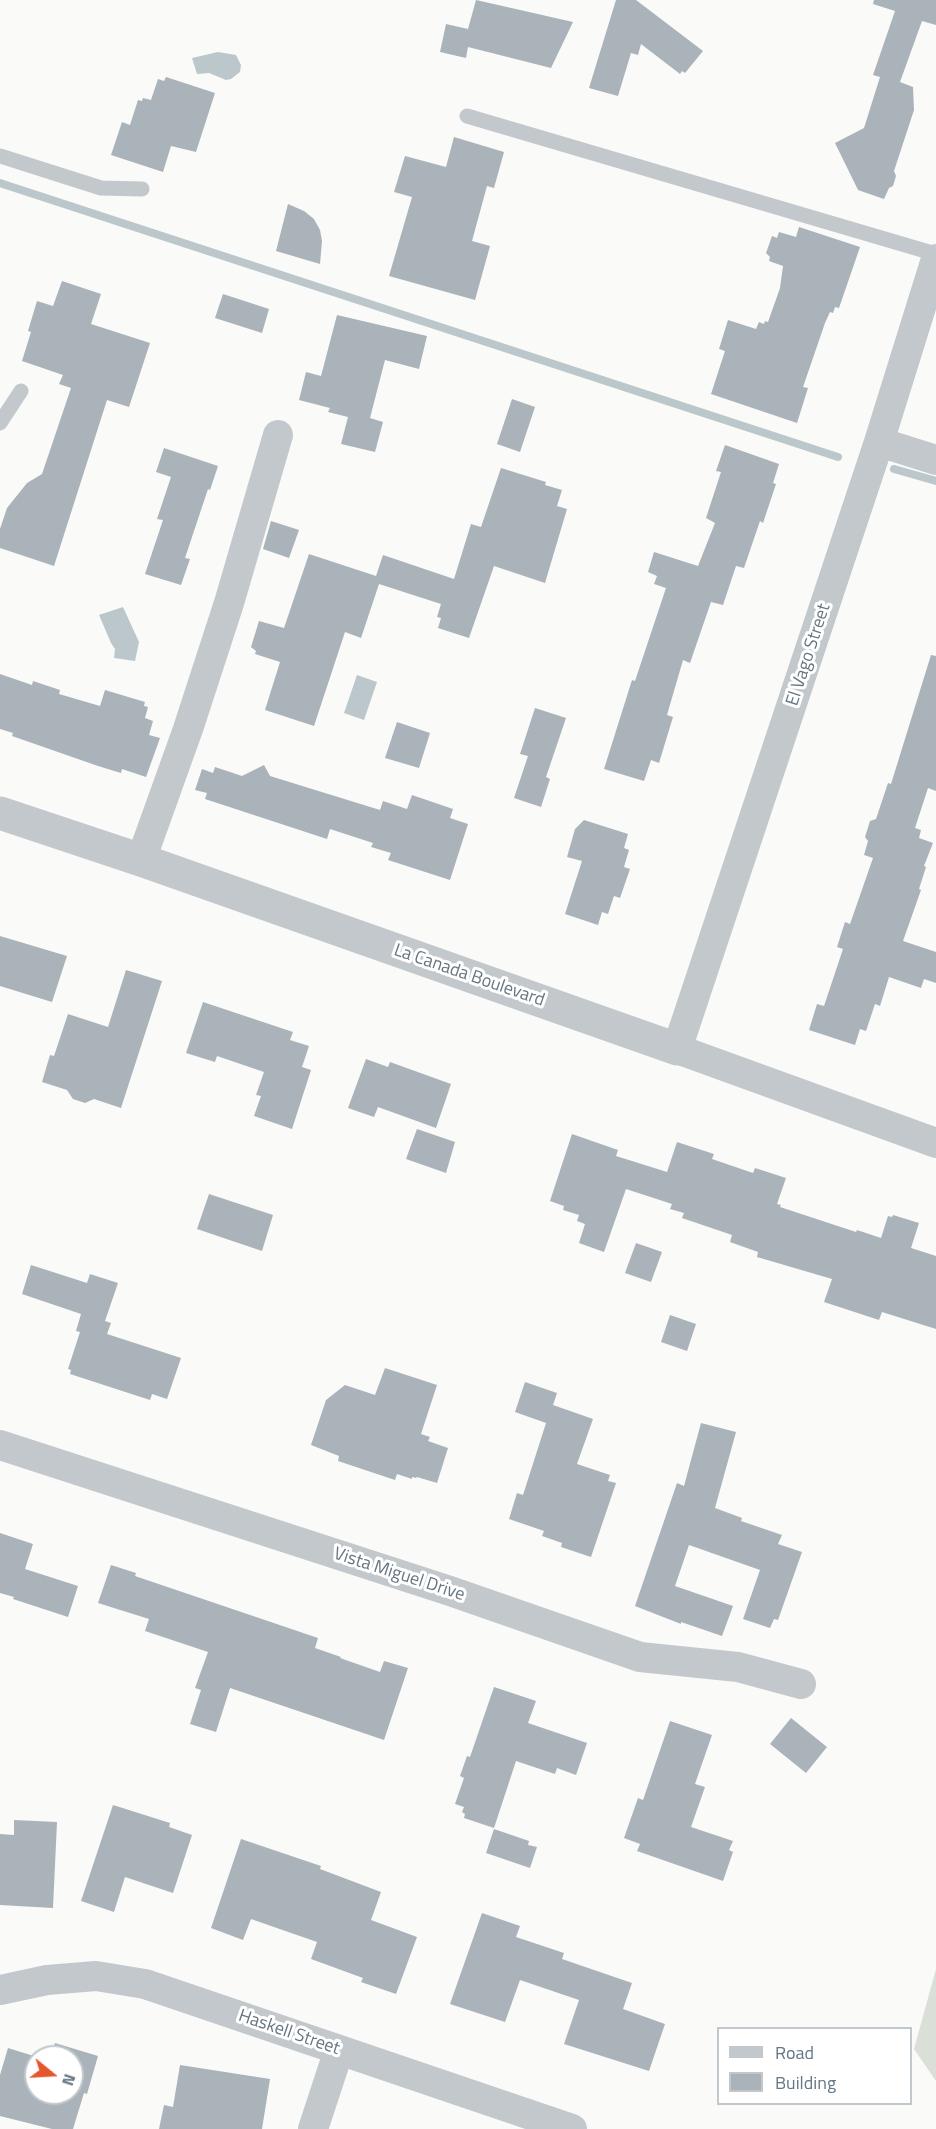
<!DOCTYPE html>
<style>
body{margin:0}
#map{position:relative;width:936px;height:2129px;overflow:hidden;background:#fafaf8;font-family:"Titillium Web",sans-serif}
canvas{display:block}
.legend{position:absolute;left:717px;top:2027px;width:195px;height:78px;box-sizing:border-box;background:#fff;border:2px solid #c1c8cd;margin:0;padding:8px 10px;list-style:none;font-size:18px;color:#657683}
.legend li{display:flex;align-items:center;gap:12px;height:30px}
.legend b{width:30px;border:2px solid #c1c8cd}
.north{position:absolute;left:24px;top:2045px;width:60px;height:60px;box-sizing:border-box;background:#fff;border:2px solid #c1c8cd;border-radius:50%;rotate:108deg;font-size:16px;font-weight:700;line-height:24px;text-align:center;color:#657683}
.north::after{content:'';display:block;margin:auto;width:21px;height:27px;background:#e4572e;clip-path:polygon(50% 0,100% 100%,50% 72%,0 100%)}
</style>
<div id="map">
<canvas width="936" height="2129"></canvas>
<ul class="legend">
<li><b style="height:8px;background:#c3c8cc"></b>Road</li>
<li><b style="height:16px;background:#aab3b9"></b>Building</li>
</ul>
<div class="north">N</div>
</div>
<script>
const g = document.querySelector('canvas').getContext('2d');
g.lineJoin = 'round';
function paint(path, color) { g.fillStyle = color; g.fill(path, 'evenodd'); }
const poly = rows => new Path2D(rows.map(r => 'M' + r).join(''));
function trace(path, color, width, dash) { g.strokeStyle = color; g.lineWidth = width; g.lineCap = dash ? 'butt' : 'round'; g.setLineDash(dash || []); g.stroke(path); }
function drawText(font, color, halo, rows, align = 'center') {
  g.font = font + ' "Titillium Web",sans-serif'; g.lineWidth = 6; g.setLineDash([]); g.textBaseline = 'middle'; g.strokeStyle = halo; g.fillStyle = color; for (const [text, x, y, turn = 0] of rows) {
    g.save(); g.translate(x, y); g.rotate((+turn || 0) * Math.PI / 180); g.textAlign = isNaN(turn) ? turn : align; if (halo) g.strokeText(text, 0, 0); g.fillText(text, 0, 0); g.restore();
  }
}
const green = poly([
 [936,1969,936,2081,914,2049]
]);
const water = poly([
 [218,52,236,55,241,65,240,72,231,79,226,80,209,73,197,74,192,58],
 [123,607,139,642,135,661,114,658,115,649,111,643,99,615],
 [357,675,377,682,364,720,344,713]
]);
const stream = poly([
 [0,183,838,457],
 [894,469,936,481]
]);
const building = poly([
 [476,0,573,22,551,68,468,47,466,58,440,52,446,24,468,29],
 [616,0,636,0,703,51,685,73,682,71,680,74,641,44,638,55,631,53,618,96,589,88],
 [874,0,936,0,936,25,922,21,900,82,913,87,914,110,894,171,896,176,893,186,889,188,884,199,858,190,835,143,864,128,880,77,873,75,895,11,873,4],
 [166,77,215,93,196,152,171,146,163,172,111,155,122,122,130,125,138,100,142,101,143,98,151,100,158,79,164,81],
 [454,137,504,152,494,188,487,186,472,241,490,246,475,300,389,276,412,197,394,192,405,156,446,167],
 [288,204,304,211,314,219,320,230,322,241,320,264,276,251],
 [799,227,860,247,839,308,835,307,833,313,830,312,825,323,803,387,808,388,797,423,711,394,725,351,719,349,728,320,756,329,759,322,764,324,765,321,768,322,780,288,783,266,769,261,770,257,766,253,772,236,777,238,779,232,796,237],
 [62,281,101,294,91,324,150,343,129,407,107,400,54,566,0,548,0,529,7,508,27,483,42,474,71,388,59,384,63,375,22,361,31,332,28,331,37,301,53,306],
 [223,294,269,309,262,333,215,318],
 [337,315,427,336,419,369,385,360,370,418,383,422,375,452,341,444,348,417,328,412,330,408,299,400,306,372,321,376],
 [512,399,535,407,520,452,497,444],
 [725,445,779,464,773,483,776,484,763,523,760,521,744,568,736,566,723,605,711,602,690,663,683,660,667,715,673,717,659,763,651,760,644,781,604,769,632,680,635,681,666,588,654,584,657,576,648,572,654,552,698,566,715,523,706,518,721,472,716,471],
 [164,448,218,466,210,490,208,489,185,558,190,559,181,585,145,574,163,520,157,519,171,477,156,472],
 [501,468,546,482,545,485,562,490,557,506,567,509,545,583,494,566,469,638,438,628,441,618,437,617,441,604,379,584,361,638,345,632,314,726,265,710,280,662,255,654,256,651,251,647,259,621,284,628,309,554,376,576,383,555,454,579,471,524,481,527],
 [271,521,299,530,289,558,263,549],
 [931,655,936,656,936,791,928,788,915,828,921,830,919,838,933,843,924,866,926,867,919,889,921,890,903,941,936,952,936,983,924,979,921,988,889,977,880,1006,875,1004,866,1031,860,1029,855,1045,809,1030,817,1004,824,1006,843,949,837,947,845,922,850,924,873,858,864,855,868,841,865,837,870,821,876,819,888,783,891,784],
 [0,674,32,685,33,681,60,690,59,694,100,706,105,690,145,702,144,706,148,707,145,718,153,721,149,735,160,738,146,777,122,769,121,773,98,766,12,736,13,733,0,729],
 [535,708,566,718,546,777,550,779,541,807,514,798,528,756,520,754],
 [397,722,430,733,419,768,385,758],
 [264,765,270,776,380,810,383,801,407,809,412,795,453,809,450,818,468,824,450,880,388,860,391,853,371,847,373,843,330,829,327,839,205,799,207,793,195,790,202,769,213,773,215,767,242,776],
 [584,820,628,834,624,848,629,850,624,867,630,869,620,898,614,896,608,914,602,912,598,925,565,914,582,861,567,857,575,829],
 [0,936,67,956,52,1002,0,986],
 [126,970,162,981,121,1108,94,1099,85,1103,73,1099,67,1090,42,1082,50,1055,54,1056,68,1014,108,1027],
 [203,1002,293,1032,290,1040,309,1046,302,1067,311,1070,292,1129,254,1116,261,1096,256,1095,264,1072,217,1056,215,1062,186,1053],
 [366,1059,388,1067,390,1062,451,1084,436,1128,378,1107,374,1117,348,1108],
 [417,1129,455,1142,446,1173,406,1159],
 [572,1134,618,1150,616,1156,667,1172,677,1142,714,1154,712,1159,753,1173,755,1168,786,1178,777,1204,781,1205,780,1207,856,1232,857,1230,881,1238,888,1216,892,1217,893,1215,919,1223,911,1248,936,1256,936,1329,882,1312,879,1320,824,1302,832,1279,757,1257,758,1252,730,1242,732,1235,682,1218,684,1213,670,1209,672,1204,626,1189,604,1252,579,1243,585,1224,577,1221,579,1215,563,1210,564,1206,550,1201],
 [209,1194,273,1215,262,1251,197,1229],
 [636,1243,662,1252,651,1282,625,1273],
 [31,1265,87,1283,90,1274,118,1283,105,1321,111,1323,107,1334,181,1358,167,1399,152,1394,150,1400,70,1374,71,1370,68,1369,80,1332,76,1331,81,1314,22,1294],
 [670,1315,696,1324,687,1351,661,1342],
 [385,1368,437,1385,421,1434,430,1437,428,1441,448,1448,437,1483,417,1477,416,1478,412,1477,412,1479,397,1474,395,1480,338,1461,339,1456,311,1445,326,1400,345,1385,375,1395],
 [525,1382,557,1393,553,1405,593,1419,577,1464,610,1475,608,1481,616,1483,591,1557,561,1547,562,1543,542,1536,544,1531,509,1519,517,1493,523,1495,546,1423,515,1412],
 [701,1423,736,1432,715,1508,742,1518,741,1521,782,1535,778,1544,802,1552,778,1620,774,1619,770,1628,743,1619,760,1570,689,1545,675,1586,733,1606,722,1636,681,1622,681,1624,635,1606,677,1483,684,1486],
 [0,1533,33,1544,25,1569,78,1586,68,1617,13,1599,14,1597,0,1593],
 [111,1565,136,1573,135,1576,318,1638,315,1648,341,1657,340,1658,380,1672,384,1661,408,1668,384,1740,230,1688,216,1732,190,1724,201,1690,195,1688,208,1652,145,1631,149,1619,98,1603],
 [494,1687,536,1701,528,1723,587,1743,576,1775,557,1768,555,1774,516,1761,494,1828,464,1818,465,1814,462,1812,464,1807,455,1804,464,1778,460,1776,467,1756,470,1757],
 [791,1718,827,1747,806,1773,770,1744],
 [670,1721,712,1735,695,1784,705,1787,691,1827,733,1841,729,1850,733,1852,723,1881,637,1851,640,1844,624,1838,638,1798,643,1800],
 [113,1805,170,1823,169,1827,192,1835,173,1893,125,1877,114,1912,81,1901],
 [14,1820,57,1822,53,1908,0,1905,0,1834,14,1835],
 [494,1829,529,1841,528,1845,537,1847,530,1868,486,1853],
 [241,1839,321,1866,320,1869,381,1892,371,1920,417,1937,396,1994,361,1982,363,1978,311,1959,317,1942,251,1919,243,1940,211,1928],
 [482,1913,520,1926,516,1937,564,1953,562,1959,632,1983,623,2009,665,2024,649,2071,564,2044,579,2000,520,1980,505,2022,450,2004],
 [55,2043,98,2056,87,2094,84,2093,73,2129,52,2129,0,2116,0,2075,8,2048,37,2057,36,2093,72,2093,72,2057,51,2057],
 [180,2065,270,2079,262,2129,159,2129,164,2105,173,2107]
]);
const service = poly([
 [467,116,936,254],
 [0,156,101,188,142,189],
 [0,423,21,391]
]);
const minor = poly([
 [936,259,879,442,677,1049,936,1143],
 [879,442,936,460],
 [141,860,188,729,229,603,278,435],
 [0,1445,450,1591,640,1657,738,1667,801,1684],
 [0,1990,47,1980,96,1976,145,1984,572,2129],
 [313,2129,339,2050]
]);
const tertiary = poly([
 [0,813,141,860,677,1049]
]);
const streetNames = [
 ["El Vago Street",809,655,-72],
 ["La Canada Boulevard",469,976,19],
 ["Vista Miguel Drive",399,1575,18],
 ["Haskell Street",289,2033,19]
];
paint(green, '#dadfd7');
paint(water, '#bbc7cb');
trace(stream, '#bbc7cb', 8);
paint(building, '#aab3b9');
trace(service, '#c3c8cc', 15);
trace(minor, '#c3c8cc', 30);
trace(tertiary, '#c3c8cc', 33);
drawText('18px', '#657683', '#fff', streetNames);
</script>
